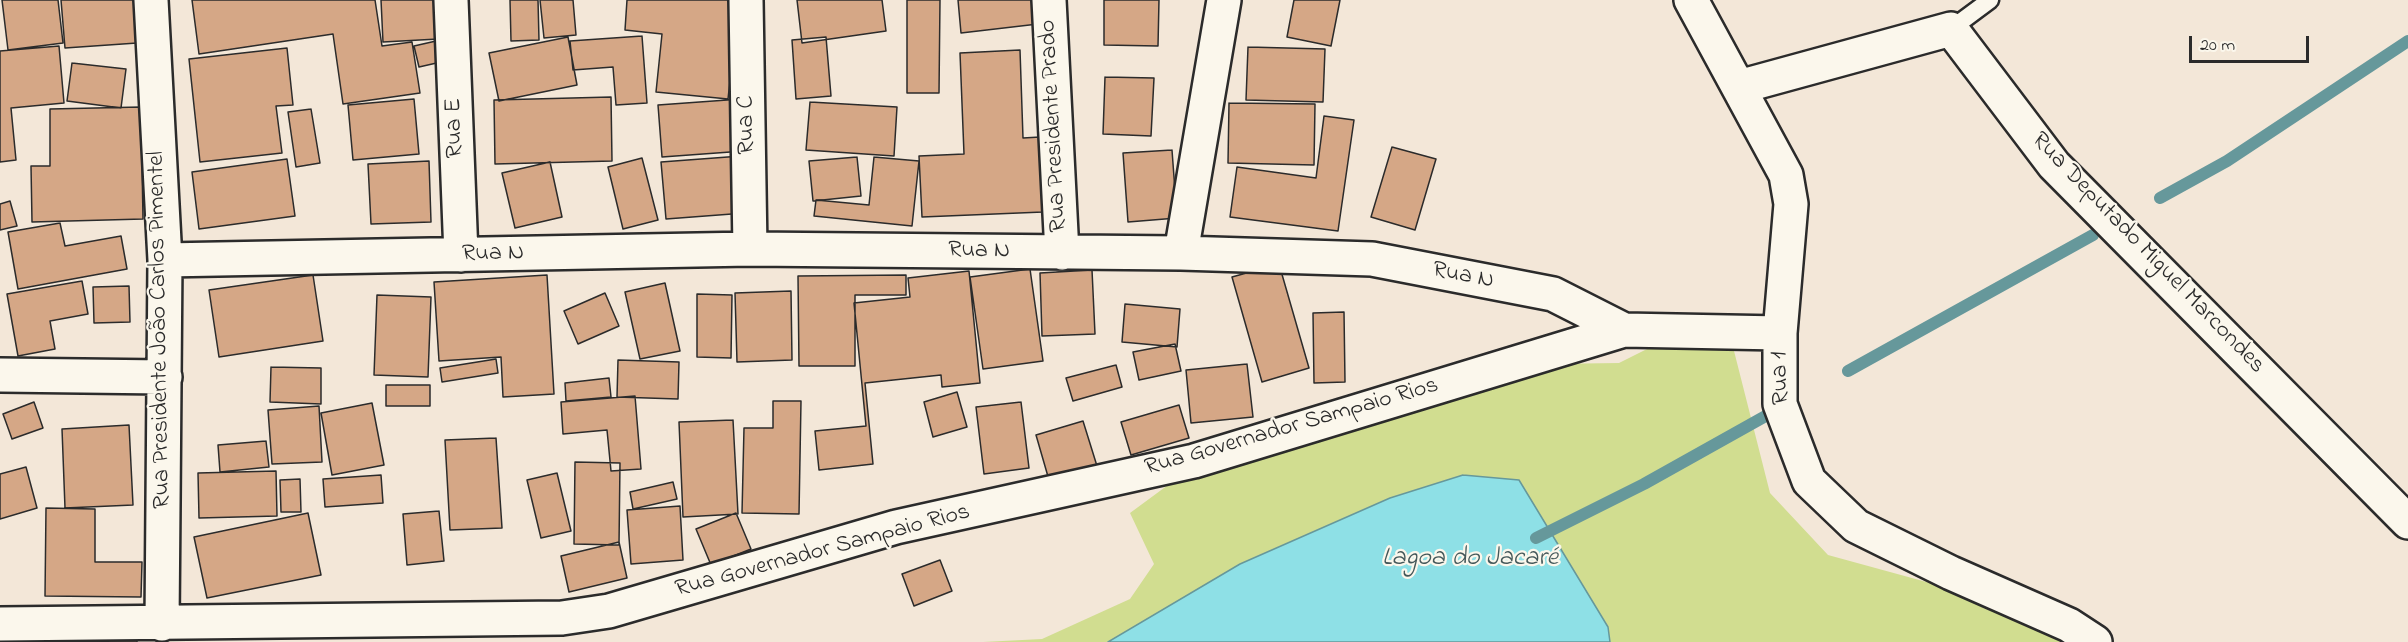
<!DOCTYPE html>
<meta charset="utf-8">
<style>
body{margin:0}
#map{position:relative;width:2408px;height:642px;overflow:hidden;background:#f3e7d8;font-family:"Indie Flower",sans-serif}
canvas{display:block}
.scale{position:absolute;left:2189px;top:36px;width:120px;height:27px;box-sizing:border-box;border:3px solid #2b2b2b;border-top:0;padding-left:8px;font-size:18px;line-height:21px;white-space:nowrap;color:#2b2b2b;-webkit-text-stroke:4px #fbf7ec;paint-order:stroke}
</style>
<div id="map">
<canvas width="2408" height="642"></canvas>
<div class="scale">20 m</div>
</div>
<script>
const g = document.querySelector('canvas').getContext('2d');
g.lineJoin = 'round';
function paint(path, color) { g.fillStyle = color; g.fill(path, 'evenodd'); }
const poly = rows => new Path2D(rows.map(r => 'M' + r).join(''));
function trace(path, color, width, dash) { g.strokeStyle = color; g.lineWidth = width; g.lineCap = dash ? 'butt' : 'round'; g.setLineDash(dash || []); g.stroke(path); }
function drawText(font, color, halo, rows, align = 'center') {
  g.font = font + ' "Indie Flower",sans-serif'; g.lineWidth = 4.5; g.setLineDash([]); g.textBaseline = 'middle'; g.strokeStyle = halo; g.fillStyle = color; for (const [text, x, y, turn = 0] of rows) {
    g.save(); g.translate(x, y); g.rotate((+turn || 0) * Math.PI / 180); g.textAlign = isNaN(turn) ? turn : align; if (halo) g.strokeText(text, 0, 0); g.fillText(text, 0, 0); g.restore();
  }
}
const green = poly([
 [1675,335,1733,347,1770,493,1828,555,1952,589,2065,642,983,642,1042,639,1130,599,1154,564,1130,513,1168,485,1277,454,1320,433,1423,404,1482,392,1547,364,1619,363]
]);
const water = poly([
 [1463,475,1519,480,1608,627,1610,642,1108,642,1240,564,1390,498,1463,475]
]);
const stream = poly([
 [2160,198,2227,161,2408,41],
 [1848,371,2093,235],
 [1536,538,1644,484,1771,413]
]);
const building = poly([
 [2,0,58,0,63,43,8,50,2,0],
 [61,0,134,0,137,43,65,48,61,0],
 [192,0,375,0,382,46,412,42,420,93,343,104,333,34,199,54,192,0],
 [381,0,436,0,438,39,383,42,381,0],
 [510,0,538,0,539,40,511,41,510,0],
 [540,0,573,0,576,35,544,38,540,0],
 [627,0,735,0,735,35,728,99,656,92,662,34,625,30,627,0],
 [797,0,882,0,886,31,802,43,797,0],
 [907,0,940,0,939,93,907,93,907,0],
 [958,0,1035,0,1038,24,961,33,958,0],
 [1104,0,1159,0,1158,46,1104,45,1104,0],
 [1294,0,1340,0,1331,46,1287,37,1294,0],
 [642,36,647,103,616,105,613,67,573,70,570,41,642,36],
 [568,37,577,85,499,101,489,53,568,37],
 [826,37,831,96,796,99,792,40,826,37],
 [436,41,441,62,419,67,414,46,436,41],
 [59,46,64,103,11,108,16,160,0,162,0,51,59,46],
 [1248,47,1325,49,1323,102,1246,100,1248,47],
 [287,48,293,105,276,106,282,153,200,162,189,59,287,48],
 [1020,50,1023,138,1040,137,1043,212,922,217,919,156,964,154,960,53,1020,50],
 [72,63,126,69,121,108,67,101,72,63],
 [1105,77,1154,78,1151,136,1103,134,1105,77],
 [611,97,612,161,495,164,494,100,611,97],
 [414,99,419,154,353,160,348,105,414,99],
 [741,99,744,151,662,157,658,105,741,99],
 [810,102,897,107,894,156,806,150,810,102],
 [1229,103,1315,104,1314,165,1228,163,1229,103],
 [141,107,143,219,32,222,31,166,50,166,50,109,141,107],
 [311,109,320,163,296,167,288,112,311,109],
 [1324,116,1354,120,1338,231,1230,217,1237,167,1316,178,1324,116],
 [1392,147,1436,159,1415,230,1371,217,1392,147],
 [1172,150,1177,218,1128,222,1123,153,1172,150],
 [741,156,745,213,666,219,661,162,741,156],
 [857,157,861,196,813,201,809,161,857,157],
 [874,157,919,161,912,226,814,216,816,200,869,205,874,157],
 [642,158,658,220,623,229,608,167,642,158],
 [287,159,295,216,199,229,192,172,287,159],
 [429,161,431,222,371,224,368,164,429,161],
 [550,162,562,217,515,228,502,173,550,162],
 [10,201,17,226,0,230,0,204,10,201],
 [60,223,65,246,121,236,127,269,18,289,8,232,60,223],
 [1279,264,1309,368,1262,382,1232,277,1279,264],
 [1030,269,1043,361,983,369,970,277,1030,269],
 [1092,270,1095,334,1042,336,1040,273,1092,270],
 [969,271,980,383,942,387,941,375,865,383,873,464,819,470,815,431,866,426,854,303,910,297,908,278,969,271],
 [313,275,323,341,219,357,209,290,313,275],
 [547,275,554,394,503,397,501,357,439,361,434,282,547,275],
 [906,275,906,295,855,295,855,366,799,366,798,276,906,275],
 [82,281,88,314,50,321,55,349,18,356,7,294,82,281],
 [665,283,680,351,640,359,625,292,665,283],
 [129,286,130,322,94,323,93,287,129,286],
 [791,291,792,360,737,362,735,293,791,291],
 [605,293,619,326,578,344,564,311,605,293],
 [697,294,732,295,731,358,697,357,697,294],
 [377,295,431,297,428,377,374,375,377,295],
 [1125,304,1180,309,1177,347,1122,342,1125,304],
 [1344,312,1345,382,1314,383,1313,313,1344,312],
 [1175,344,1181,371,1139,380,1133,352,1175,344],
 [496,359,498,373,442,382,440,368,496,359],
 [618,360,679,362,678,399,617,397,618,360],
 [1247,364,1253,417,1191,423,1186,370,1247,364],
 [1116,365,1122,387,1073,401,1066,378,1116,365],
 [271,367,321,368,321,404,270,402,271,367],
 [609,378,611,397,566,401,565,383,609,378],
 [386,385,430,385,430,406,386,406,386,385],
 [957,392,967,427,933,437,924,402,957,392],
 [635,396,641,469,611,471,607,430,563,434,561,402,635,396],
 [773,401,801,401,799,514,742,513,744,428,773,428,773,401],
 [34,402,43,428,12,439,3,414,34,402],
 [1021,402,1029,468,984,474,976,407,1021,402],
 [372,403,384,465,332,475,321,413,372,403],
 [1179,405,1189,438,1131,455,1121,422,1179,405],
 [319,406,322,462,272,464,268,410,319,406],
 [733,420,738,514,683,517,679,422,733,420],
 [1083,421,1097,466,1049,480,1036,435,1083,421],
 [129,425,133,505,65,508,62,429,129,425],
 [496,438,502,528,450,530,445,440,496,438],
 [266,441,269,467,220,472,218,445,266,441],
 [575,462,620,463,619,545,574,544,575,462],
 [26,467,37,508,0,519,0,474,26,467],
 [276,471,277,516,199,518,198,473,276,471],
 [557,473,571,531,541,538,527,480,557,473],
 [381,475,383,503,325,507,323,479,381,475],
 [300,479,301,512,281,512,280,480,300,479],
 [673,482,677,499,633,509,630,492,673,482],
 [680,506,683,560,631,564,627,510,680,506],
 [46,508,95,509,95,562,142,562,141,597,45,596,46,508],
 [439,511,444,561,407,565,403,514,439,511],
 [308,513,321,575,207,598,194,537,308,513],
 [736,513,751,549,711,565,696,529,736,513],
 [619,542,627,578,569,592,561,556,619,542],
 [940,560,952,591,914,606,902,574,940,560],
 [137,637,137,642,96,642,137,637]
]);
const lane = poly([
 [1951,29,1990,0]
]);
const street = poly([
 [151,0,165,260,162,624],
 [451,0,461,255],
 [746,0,750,249],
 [1049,0,1062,253],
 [1691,0,1786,175,1791,204,1780,333,1780,404,1809,481,1856,526,1951,573,2069,625,2095,642],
 [1739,87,1951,29,2054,165,2408,522],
 [1181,253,1224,0],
 [165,260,750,249,1181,253,1372,259,1553,294,1624,330,1780,333],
 [0,375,165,377],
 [0,624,562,618,609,611,896,527,1194,461,1624,330]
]);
const streetNames = [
 ["Rua C",748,125,-91],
 ["Rua Presidente Prado",1055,126,-93],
 ["Rua E",456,128,-92],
 ["Rua N",979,252,1],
 ["Rua Deputado Miguel Marcondes",2147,254,46],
 ["Rua N",493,255,-1],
 ["Rua N",1463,277,11],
 ["Rua Presidente João Carlos Pimentel",161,330,-91],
 ["Rua 1",1782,378,-93],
 ["Rua Governador Sampaio Rios",1292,428,-16],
 ["Rua Governador Sampaio Rios",823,552,-15]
];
const waterNames = [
 ["Lagoa do Jacaré",1470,560]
];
paint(green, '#d1dd90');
paint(water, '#8ee0e6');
trace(water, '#66989b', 1.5);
trace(stream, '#66989b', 12);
paint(building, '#d5a786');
trace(building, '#2b2b2b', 1.5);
trace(lane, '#2b2b2b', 21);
trace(street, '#2b2b2b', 38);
trace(lane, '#fbf7ec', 16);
trace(street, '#fbf7ec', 33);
drawText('24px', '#2b2b2b', '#fbf7ec', streetNames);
drawText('italic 26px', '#44585a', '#fbf7ec', waterNames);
</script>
